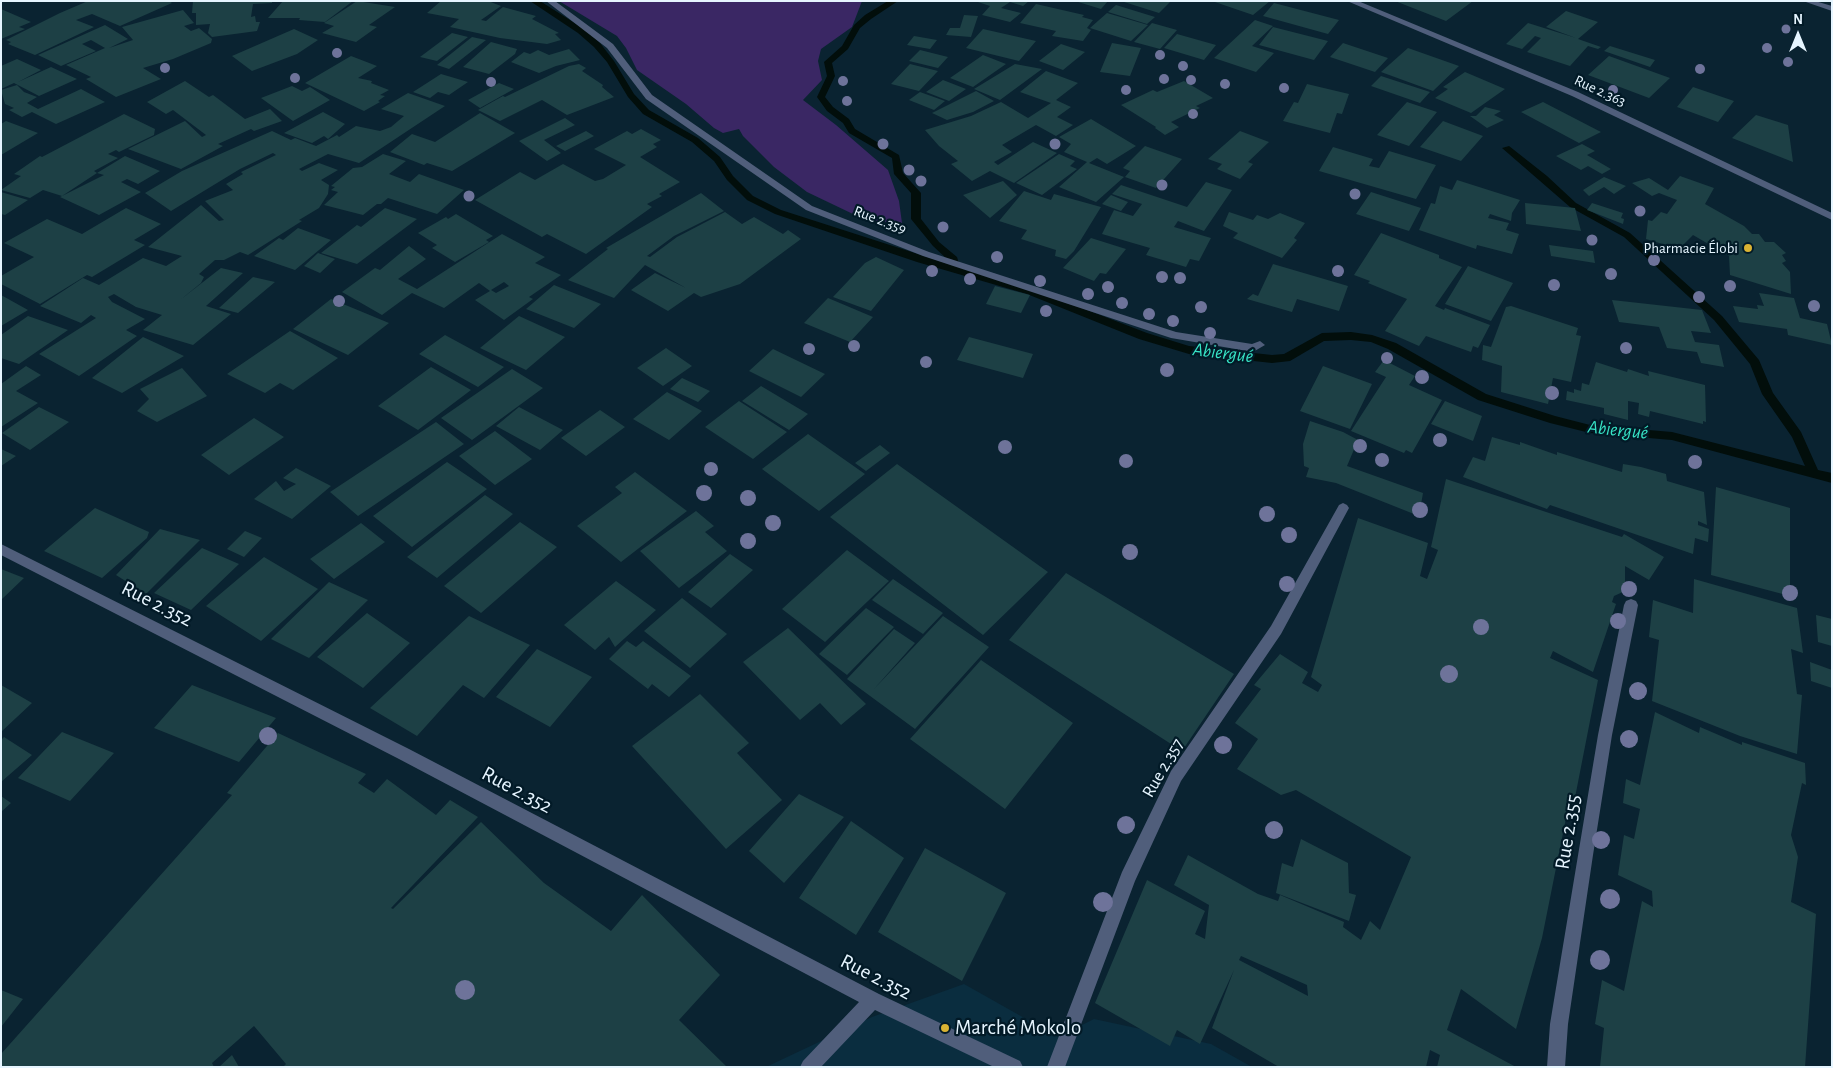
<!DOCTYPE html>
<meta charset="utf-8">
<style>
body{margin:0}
#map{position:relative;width:1833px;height:1068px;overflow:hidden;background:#0a2331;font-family:"Alegreya Sans",sans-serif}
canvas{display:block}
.frame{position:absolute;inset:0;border:2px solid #e6f5ff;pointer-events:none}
.north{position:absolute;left:1773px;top:10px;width:50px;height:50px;-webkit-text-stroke:4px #021a27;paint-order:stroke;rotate:0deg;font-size:14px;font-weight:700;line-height:20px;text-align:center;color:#e6f5ff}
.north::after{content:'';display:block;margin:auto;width:18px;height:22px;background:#e6f5ff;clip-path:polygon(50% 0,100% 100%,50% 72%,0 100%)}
</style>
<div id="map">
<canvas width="1833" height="1068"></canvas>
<div class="frame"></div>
<div class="north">N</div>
</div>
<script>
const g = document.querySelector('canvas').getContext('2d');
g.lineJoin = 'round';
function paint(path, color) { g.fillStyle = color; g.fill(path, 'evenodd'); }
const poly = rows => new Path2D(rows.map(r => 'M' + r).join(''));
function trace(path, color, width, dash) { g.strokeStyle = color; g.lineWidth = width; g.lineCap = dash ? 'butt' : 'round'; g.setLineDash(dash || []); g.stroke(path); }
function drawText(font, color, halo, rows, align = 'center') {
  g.font = font + ' "Alegreya Sans",sans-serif'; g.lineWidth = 4.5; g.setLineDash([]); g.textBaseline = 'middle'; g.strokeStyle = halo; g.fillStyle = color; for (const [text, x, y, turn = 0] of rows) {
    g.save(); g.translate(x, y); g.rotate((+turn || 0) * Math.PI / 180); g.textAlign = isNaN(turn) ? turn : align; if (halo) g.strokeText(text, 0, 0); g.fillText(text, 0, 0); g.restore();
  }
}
const built = poly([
 [964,984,1058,1037,1094,1019,1211,1044,1252,1067,766,1067,872,1017]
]);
const green = poly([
 [559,1,862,1,852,27,821,49,818,61,822,80,803,100,836,125,888,170,899,201,902,223,874,221,853,214,807,192,774,167,743,136,739,129,723,133,714,128,686,104,637,70,626,48,617,36]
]);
const stream = poly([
 [530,1,540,1,584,29,600,43,614,61,634,94,649,110,698,138,720,157,733,176,753,196,781,210,949,264,948,260,933,246,911,219,911,193,894,174,892,158,849,133,843,123,827,111,817,97,827,76,824,62,842,46,854,25,865,15,888,1,898,1,871,19,860,28,848,49,832,63,835,76,825,97,833,107,849,119,855,129,899,155,903,173,921,193,921,219,939,242,957,257,960,267,1035,290,1147,333,1189,346,1272,355,1284,354,1322,333,1351,332,1372,335,1396,343,1486,394,1555,416,1590,425,1672,432,1805,466,1792,437,1762,394,1750,364,1714,320,1624,237,1570,207,1502,148,1509,146,1547,176,1576,203,1630,233,1722,316,1759,360,1773,393,1801,432,1818,470,1832,473,1832,483,1672,440,1590,433,1550,423,1478,400,1388,349,1371,342,1351,340,1324,341,1290,361,1272,363,1189,354,1139,339,1027,294,917,262,775,214,747,200,727,180,714,161,692,142,643,114,628,97,607,62,594,47,578,33,530,1]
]);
const building = poly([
 [88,1,169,1,172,3,120,26,92,14,76,20,94,27,35,55,8,44,11,42,6,40,60,13],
 [193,1,272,1,272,3,253,4,251,17,255,16,256,22,260,22,257,31,212,37,208,33,210,24,196,25,196,13,192,13],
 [283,1,353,1,325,22,299,20,300,18,268,18],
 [357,1,395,7,369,25,377,27,356,42,322,33,334,26,324,23],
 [441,1,488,1,501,6,481,20,486,21,503,7,536,16,532,19,559,33,555,34,561,40,547,44,500,38,450,27,459,19,427,13],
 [1029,1,1023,6,1010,2,1001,8,1021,13,1010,22,982,15,990,6,978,2],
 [1075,1,1108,1,1101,9],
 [1121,1,1171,1,1159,13],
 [1212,1,1270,1,1253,15],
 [1395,1,1473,1,1446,21],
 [1274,3,1339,20,1328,34,1263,16],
 [1036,4,1084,15,1082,17,1093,20,1087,28,1091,30,1083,41,1052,36,1056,31,1020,23],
 [1116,5,1155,17,1147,24,1108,12],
 [1,9,31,22,19,27,25,29,1,39],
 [183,10,194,23,184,26,191,31,199,28,212,39,211,43,173,59,143,68,161,79,116,97,86,79,91,77,66,65,105,48,91,40,82,44,96,51,61,66,38,55,105,25,128,39,109,48,133,40,122,27],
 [1566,11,1598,22,1578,39,1601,47,1598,49,1588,46,1570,66,1527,52,1541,38,1535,36,1522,49,1506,44,1528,23,1576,38,1546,27],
 [1107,13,1148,25,1131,41,1090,28],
 [964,15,978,16,971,37,946,35,950,28,960,28],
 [1255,20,1273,26,1252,46,1274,53,1256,72,1214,58],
 [1152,23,1177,30,1160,49,1134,42],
 [1273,27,1328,41,1314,60,1259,45],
 [294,29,318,40,297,54,252,71,232,56],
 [983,29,1036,41,1019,61,966,48],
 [452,33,468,37,437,61,420,57],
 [1177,34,1216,45,1204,60,1164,48],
 [914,36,937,40,930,49,907,45],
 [472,37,486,40,449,69,437,65],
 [491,42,517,49,515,54,489,74,463,67],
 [1112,43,1141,48,1130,76,1100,72],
 [1343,43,1388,58,1375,72,1330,57],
 [1061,44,1085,52,1063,70,1039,61],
 [1610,46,1655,60,1650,67,1604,51],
 [1408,48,1459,66,1433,91,1381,72],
 [569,49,580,60,556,66,539,73,511,62,524,52,530,54,538,50,549,55],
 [920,50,948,57,938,68,909,61],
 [983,55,1006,64,973,87,950,78],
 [351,56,377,66,358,78,372,81,371,83,389,90,380,95,385,96,378,101,380,102,364,111,305,83],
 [1609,56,1670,78,1649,98,1588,75],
 [17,59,41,70,18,82,51,67,77,79,39,96,14,83,1,89,1,66],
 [579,64,586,68,582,71,603,85,602,87,614,97,567,115,542,100,500,121,478,110,503,96,505,97,569,66],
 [910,64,938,71,919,91,891,84],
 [1015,64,1042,69,1000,100,974,89],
 [1046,71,1078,83,1056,100,1071,107,1057,117,1073,125,1056,136,1036,125,1002,145,1012,152,994,162,998,165,1033,142,1057,153,1014,183,990,171,972,181,951,164,958,161,939,146,925,130,971,116,1001,102,1028,118,1051,103,1020,92],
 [1465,72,1505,89,1471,113,1435,98,1448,89,1443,87],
 [441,74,468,82,449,95,438,92,430,98,413,92],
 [1381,76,1430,92,1420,103,1371,86],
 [943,80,966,89,949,101,926,92],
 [185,81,209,97,213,95,245,119,270,109,282,121,254,131,251,129,218,144,223,146,181,169,128,149,185,121,202,137,206,135,173,110,166,114,147,102],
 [1184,81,1213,98,1196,106,1200,108,1171,122,1179,127,1165,135,1155,128,1156,127,1121,105,1153,90,1157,92],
 [499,83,514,89,480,108,468,100],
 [1307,84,1349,94,1342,114,1337,113,1330,133,1283,121,1294,102,1298,103],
 [17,85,24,92,37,97,27,103,38,109,81,89,105,102,56,124,32,112,22,117,9,110,14,108,5,104,1,90],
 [292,86,302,91,310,87,330,100,293,121,261,98],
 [1693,87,1734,101,1718,122,1677,107],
 [976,91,994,101,973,112,947,120,932,113],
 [920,92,945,101,934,110,909,100],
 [408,93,445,106,359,163,328,154,299,169,302,171,319,163,338,170,321,180,329,185,328,194,319,208,299,220,302,221,248,255,240,252,224,260,215,260,199,274,204,277,201,283,180,300,221,268,243,273,206,306,231,314,193,345,143,330,162,315,136,307,114,294,108,297,112,302,145,319,126,330,137,336,79,376,39,354,96,318,91,315,81,323,40,306,83,278,99,285,143,258,166,266,182,256,148,247,201,205,219,221,224,220,205,201,233,190,226,184,243,174,241,172,276,155,273,153,240,169,171,211,145,193,182,171,272,131,291,140,295,138,316,146,337,135,339,137,356,126,380,131,391,127,404,116,381,109],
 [1407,102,1437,112,1409,146,1377,135],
 [1543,102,1601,132,1579,143,1521,112],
 [1485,107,1501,111,1494,115,1504,120,1487,128,1470,116,1476,116],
 [323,112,345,124,328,139,324,136,312,143,284,133],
 [480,113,515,133,452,171,427,163,424,165,390,152,412,134,435,142],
 [124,114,155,129,154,135,119,152,116,150,108,154,118,158,94,171,97,173,62,196,43,190,30,198,1,190,21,176,14,174,40,156,42,157],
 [1756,115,1788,125,1793,162,1732,138],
 [565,118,575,125,544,140,561,153,547,161,519,141],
 [1091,119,1136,146,1107,164,1097,158,1089,163,1124,177,1096,202,1059,187,1087,162,1064,152,1071,144,1059,137],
 [6,121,38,133,1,155,1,124],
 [1443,121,1483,136,1461,161,1420,147],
 [641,129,661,140,653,144,657,147,640,157,680,182,659,194,662,196,647,204,652,207,586,254,547,234,542,237,475,200,520,172,535,180,563,164,595,181,603,179,626,165,594,149,627,131,632,134],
 [586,131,594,136,565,151,556,146],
 [1240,131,1269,142,1248,162,1253,164,1240,179,1217,169,1222,164,1208,159],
 [1582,144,1595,151,1587,155,1611,169,1602,174,1588,166,1581,170,1556,156],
 [1145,146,1182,159,1156,188,1125,177,1130,171,1123,168],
 [1333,147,1373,159,1369,166,1379,168,1389,151,1436,165,1416,199,1319,171],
 [383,154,406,161,389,174,410,182,419,174,464,190,437,214,388,198,381,204,377,204,363,215,324,205,338,192,331,190,335,187,331,186,353,168,362,167],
 [1059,154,1075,161,1070,166,1077,169,1042,195,1016,183],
 [125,156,160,171,138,184,127,179,121,182,141,192,99,215,60,197,104,175,97,173],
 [1680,176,1714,188,1705,204,1744,226,1752,234,1759,234,1765,242,1774,242,1786,253,1782,255,1786,261,1782,263,1790,272,1791,294,1730,275,1729,256,1693,235,1679,249,1646,239,1648,220,1652,221,1661,212,1667,214,1677,200,1659,193,1652,196,1632,183,1649,178,1668,190],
 [1604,177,1626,186,1614,194,1604,187,1589,196,1583,190],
 [1457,180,1520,200,1512,213,1511,221,1490,214,1488,218,1509,223,1506,230,1519,234,1512,254,1477,245,1476,249,1419,230,1431,203,1435,204,1440,186,1452,190],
 [1003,181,1017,195,990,218,963,195],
 [1206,182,1232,190,1204,231,1178,221,1174,227,1211,238,1199,261,1190,259,1186,267,1146,255,1150,248,1102,234,1114,210,1133,216,1142,204,1112,194,1121,185,1187,207],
 [1024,191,1051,200,1054,194,1101,207,1074,251,1066,259,1055,256,1056,250,1021,239,1027,230,999,221],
 [1,192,28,200,5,215,1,214],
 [1371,192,1421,208,1409,231,1356,214],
 [701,193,724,211,674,236,647,256,650,257,677,237,725,212,742,224,754,217,783,234,788,230,801,239,740,284,701,297,694,293,668,311,631,290,655,273,686,288,645,265,614,298,568,280,608,249,606,248],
 [1111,195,1128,202,1121,211,1102,204],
 [1525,203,1575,208,1581,231,1526,224],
 [1592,203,1623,213,1621,218,1624,219,1623,224,1587,210],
 [126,208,161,224,134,240,145,245,92,277,87,275,40,304,1,284,1,276,34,257,4,243,47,219,82,234],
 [385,208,417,219,357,264,321,253,357,225,361,227],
 [1229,212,1253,220,1257,215,1268,219,1280,213,1305,223,1294,238,1297,240,1282,258,1233,238,1238,233,1223,226],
 [456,214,493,236,486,240,489,242,455,262,432,248,437,245,418,233,446,217,448,219],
 [298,228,331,240,295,270,254,256,279,238,283,240],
 [1381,233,1439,255,1439,258,1462,267,1435,306,1444,310,1445,308,1490,325,1478,348,1473,346,1471,352,1426,336,1419,346,1385,331,1407,299,1368,283,1370,281,1354,275],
 [502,234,545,257,535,263,561,275,529,297,533,299,504,320,475,300,490,291,479,283,444,308,412,293,382,315,342,292,375,268,380,270,409,246,426,259,398,279,417,289],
 [504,282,509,286,496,293,491,290],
 [1091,238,1126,249,1106,274,1100,273,1094,281,1063,268],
 [1549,245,1593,251,1595,263,1551,256],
 [318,253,335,259,320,273,304,266],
 [876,257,904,270,871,311,833,297,865,263],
 [1273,264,1348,286,1339,311,1297,299,1292,312,1247,299,1253,294,1258,296],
 [1468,266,1513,283,1491,321,1445,304],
 [253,277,275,282,238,313,219,308],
 [554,285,601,304,574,328,526,309],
 [995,286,1030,295,1021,313,986,304],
 [1759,293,1794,298,1800,318,1827,324,1832,345,1788,335,1787,329,1739,322,1733,306,1758,309,1757,305,1764,306],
 [1,295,28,310,1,326],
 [828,298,873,317,850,342,804,323],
 [331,299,389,323,348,355,293,329],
 [1612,300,1702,310,1711,333,1691,331,1695,342,1719,345,1724,367,1701,363,1697,352,1667,348,1659,327,1619,322],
 [1511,306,1578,328,1576,335,1581,336,1571,382,1553,378,1548,404,1501,392,1502,366,1482,360,1483,345,1491,347,1506,307],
 [28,316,68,330,19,364,1,358,1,335],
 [519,316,565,337,526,370,480,348],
 [290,331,338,358,293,390,280,383,265,393,227,374],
 [445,335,504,367,478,387,419,354],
 [143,337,184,356,122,393,92,378],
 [969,337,1033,354,1023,378,957,360],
 [666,348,692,366,663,386,637,368],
 [773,349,825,374,801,397,749,371],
 [1384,360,1415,376,1409,385,1442,400,1412,453,1406,450,1404,453,1351,431,1386,377,1375,372],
 [1596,362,1627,372,1628,369,1649,376,1648,371,1705,385,1706,422,1703,421,1703,424,1650,411,1649,417,1638,414,1639,403,1628,401,1628,420,1604,414,1604,408,1566,400,1567,391,1574,393,1574,389,1581,391,1582,383,1589,385],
 [26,366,41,375,16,391,38,403,1,427,1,384],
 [1323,366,1372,384,1350,429,1300,411],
 [431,367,471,390,418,430,378,406],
 [182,368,207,396,157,422,137,411,149,399,140,389],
 [512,369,543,388,472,440,441,418],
 [682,378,710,391,698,402,670,389],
 [761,386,808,414,789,430,742,401],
 [667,392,702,411,669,440,633,419],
 [739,401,787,432,753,459,705,427],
 [1445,401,1482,416,1473,441,1431,424],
 [39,407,69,422,30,450,2,433],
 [519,407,563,430,540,450,496,426],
 [600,410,625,427,586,456,561,438],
 [254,418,284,437,229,475,201,455],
 [1310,421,1343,432,1358,440,1347,466,1423,493,1419,516,1336,483,1306,477,1309,468,1304,466,1303,444],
 [436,422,464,444,358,516,330,492],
 [495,431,532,459,495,485,459,456],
 [808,434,865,474,819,511,762,469],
 [1492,437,1520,445,1520,442,1557,455,1557,452,1622,472,1623,464,1641,467,1666,474,1667,481,1704,492,1707,525,1698,521,1698,525,1709,529,1708,542,1695,538,1693,554,1550,505,1547,509,1463,477,1473,457,1485,461],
 [880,445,890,453,866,471,855,463],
 [1,449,16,456,1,466],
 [447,462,487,489,412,547,373,516],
 [897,464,1048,572,983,635,830,517],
 [296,468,331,486,292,519,254,499,276,481,284,491,296,484,283,478],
 [635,472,687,511,621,562,577,526,622,493,615,487],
 [1446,479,1622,537,1624,534,1664,557,1649,580,1625,566,1625,591,1614,596,1612,602,1616,604,1593,672,1553,651,1550,658,1598,680,1571,818,1566,818,1542,938,1516,1029,1461,989,1447,1030,1516,1067,1437,1067,1440,1055,1430,1050,1426,1067,1279,1067,1212,1028,1234,970,1200,1044,1177,1030,1170,1046,1095,1003,1147,880,1205,911,1195,934,1205,939,1209,905,1174,885,1188,855,1258,894,1278,901,1280,895,1344,922,1343,927,1361,940,1370,921,1380,930,1411,857,1296,790,1281,795,1237,769,1258,739,1235,723,1261,689,1254,685,1280,654,1308,672,1302,683,1318,692,1322,685,1311,677,1358,518,1428,543,1420,576,1427,579,1438,550,1431,547],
 [1241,956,1307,985,1308,996,1239,960],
 [1716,487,1790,508,1790,596,1711,575],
 [485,495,513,514,437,578,407,557],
 [95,508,149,532,147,538,102,578,44,551],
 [696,511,714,526,705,532,727,551,679,588,640,551],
 [520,522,557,547,481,613,444,586],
 [361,523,385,542,334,579,310,559],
 [160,529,200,540,146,594,116,575],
 [245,531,262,538,244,557,227,549],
 [202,548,239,564,191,610,154,593],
 [847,550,889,581,825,642,782,609],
 [730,554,753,570,711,608,688,592],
 [264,557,318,589,261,641,206,606],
 [1,569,24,578,1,600],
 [1066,573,1234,674,1182,751,1009,640],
 [893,579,943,613,923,634,872,600],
 [1694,579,1797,608,1803,653,1791,649,1797,694,1802,695,1797,754,1740,736,1652,701,1659,640,1649,637,1653,600,1693,613],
 [616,581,656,610,615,647,609,637,595,650,564,625],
 [329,582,368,600,309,658,271,639],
 [682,598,727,634,690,668,644,631],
 [866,608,894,627,847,675,819,654],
 [367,613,410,643,363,688,317,657],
 [1816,615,1832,619,1832,646,1818,642],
 [469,616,530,645,484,698,463,685,417,736,370,708],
 [943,616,989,647,915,729,847,679,894,629,915,643,874,689],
 [788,628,866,704,841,725,820,703,800,720,743,662],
 [627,641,636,647,643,641,691,676,669,697,652,684,648,689,609,659],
 [537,649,592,677,550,727,496,697],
 [981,660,1073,723,1005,809,910,739],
 [1810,662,1832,670,1832,688,1811,681],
 [1,685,32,703,1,732],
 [192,685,276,718,239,762,154,728],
 [700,694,749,743,737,753,782,800,726,849,632,746],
 [1655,712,1699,733,1700,727,1742,745,1742,742,1805,763,1806,785,1802,783,1791,835,1798,857,1791,902,1816,914,1805,1067,1600,1067,1604,1028,1595,1024,1602,980,1624,991,1642,901,1653,907,1652,891,1618,875,1624,835,1634,839,1640,809,1623,803,1626,779,1640,785],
 [62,732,114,753,70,801,18,778],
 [278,733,366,774,358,783,374,793,387,779,436,815,450,800,478,817,391,908,393,909,481,822,544,883,611,931,642,895,720,975,679,1020,727,1067,283,1067,286,1064,254,1026,212,1063,214,1067,1,1067,1,1054,232,795,227,793],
 [4,737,32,755,1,782,1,740],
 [799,794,844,817,784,883,749,851],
 [1,796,11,803,1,812],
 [851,821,904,858,856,935,799,898],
 [1301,839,1348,863,1349,893,1356,895,1349,921,1276,893,1282,863,1293,867],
 [925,848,1006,893,962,981,878,932],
 [1,990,23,999,1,1027],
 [232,1055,239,1067,219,1067]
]);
const minor = poly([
 [546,1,555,1,613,44,652,95,812,206,929,252,1176,332,1252,344,1260,341,1265,345,1253,352,1171,338,923,256,806,210,646,99,607,48,546,1],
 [1347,1,1358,1,1578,92,1832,213,1832,220,1572,96,1347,1],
 [1803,1,1815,1,1832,6,1832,11,1803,1],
 [1343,503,1347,505,1349,508,1281,634,1181,781,1135,881,1065,1067,1047,1067,1122,872,1171,771,1271,626,1339,505,1343,503],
 [1,544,409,749,879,994,1020,1061,1023,1067,994,1067,875,1010,821,1067,800,1067,803,1061,859,1002,399,759,1,555,1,544],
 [1631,599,1636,601,1638,605,1612,735,1593,855,1568,1024,1565,1067,1547,1067,1550,1024,1598,735,1624,605,1626,601,1631,599]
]);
const trees = [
 [1786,29,4.5],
 [1767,48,5],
 [337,53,5],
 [1160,55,5],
 [1788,62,5],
 [1183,66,5],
 [165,68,5],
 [1700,69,5],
 [295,78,5],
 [1164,79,5],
 [1191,80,5],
 [843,81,5],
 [491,82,5],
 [1225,84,5],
 [1284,88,5],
 [1126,90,5],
 [1613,90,5],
 [847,101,5],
 [1193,114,5],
 [883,144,5.5],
 [1055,144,5.5],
 [909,170,5.5],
 [921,181,5.5],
 [1162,185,5.5],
 [1355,194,5.5],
 [469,196,5.5],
 [1640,211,5.5],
 [943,227,5.5],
 [1592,240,5.5],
 [997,257,6],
 [1654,260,6],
 [932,271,6],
 [1338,271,6],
 [1611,274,6],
 [1162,277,6],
 [1180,278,6],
 [970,279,6],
 [1040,281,6],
 [1554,285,6],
 [1730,286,6],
 [1108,287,6],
 [1088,294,6],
 [1699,297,6],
 [339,301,6],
 [1122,303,6],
 [1814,306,6],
 [1201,307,6],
 [1046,311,6],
 [1149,314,6],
 [1173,321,6],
 [1210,333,6],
 [854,346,6],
 [1626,348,6],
 [809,349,6],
 [1387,358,6],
 [926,362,6],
 [1167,370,7],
 [1422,377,7],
 [1552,393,7],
 [1440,440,7],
 [1360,446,7],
 [1005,447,7],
 [1382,460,7],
 [1126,461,7],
 [1695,462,7],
 [711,469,7],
 [704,493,8],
 [748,498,8],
 [1420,510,8],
 [1267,514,8],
 [773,523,8],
 [1289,535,8],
 [748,541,8],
 [1130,552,8],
 [1287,584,8],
 [1629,589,8],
 [1790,593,8],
 [1618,621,8],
 [1481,627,8],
 [1449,674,9],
 [1638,691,9],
 [268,736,9],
 [1629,739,9],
 [1223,745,9],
 [1126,825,9],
 [1274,830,9],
 [1601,840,9],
 [1610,899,10],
 [1103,902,10],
 [1600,960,10],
 [465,990,10]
];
const markers = [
 [1748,248,5,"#dab333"],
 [945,1028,5,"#dab333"]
];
const farStreetnames = [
 ["Rue 2.363",1600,91,25],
 ["Rue 2.359",880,220,21]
];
const farPoinames = [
 ["Pharmacie Élobi",1738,248]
];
const streetNames = [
 ["Rue 2.357",1163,768,-60]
];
const waterNames = [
 ["Abiergué",1223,353,7],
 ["Abiergué",1618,430,6]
];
const nearStreetnames = [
 ["Rue 2.352",157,604,27],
 ["Rue 2.352",517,790,28],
 ["Rue 2.355",1568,832,-81],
 ["Rue 2.352",876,977,27]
];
const nearPoinames = [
 ["Marché Mokolo",955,1028]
];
paint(built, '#0a2d3f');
paint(green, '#3a2764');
paint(stream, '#020e0b');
paint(building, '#1d4045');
paint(minor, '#505e7b');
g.fillStyle = '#6e739a';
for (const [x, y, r] of trees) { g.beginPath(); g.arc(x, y, r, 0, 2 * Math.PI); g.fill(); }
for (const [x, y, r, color] of markers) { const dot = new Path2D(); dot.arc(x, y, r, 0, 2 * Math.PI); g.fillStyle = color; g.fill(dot); trace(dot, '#021a27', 2); }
drawText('15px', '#e6f5ff', '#021a27', farStreetnames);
drawText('15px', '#e6f5ff', '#021a27', farPoinames, 'right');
drawText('18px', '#e6f5ff', '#021a27', streetNames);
drawText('italic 19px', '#37e4c6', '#021a27', waterNames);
drawText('21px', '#e6f5ff', '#021a27', nearStreetnames);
drawText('21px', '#e6f5ff', '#021a27', nearPoinames, 'left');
</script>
